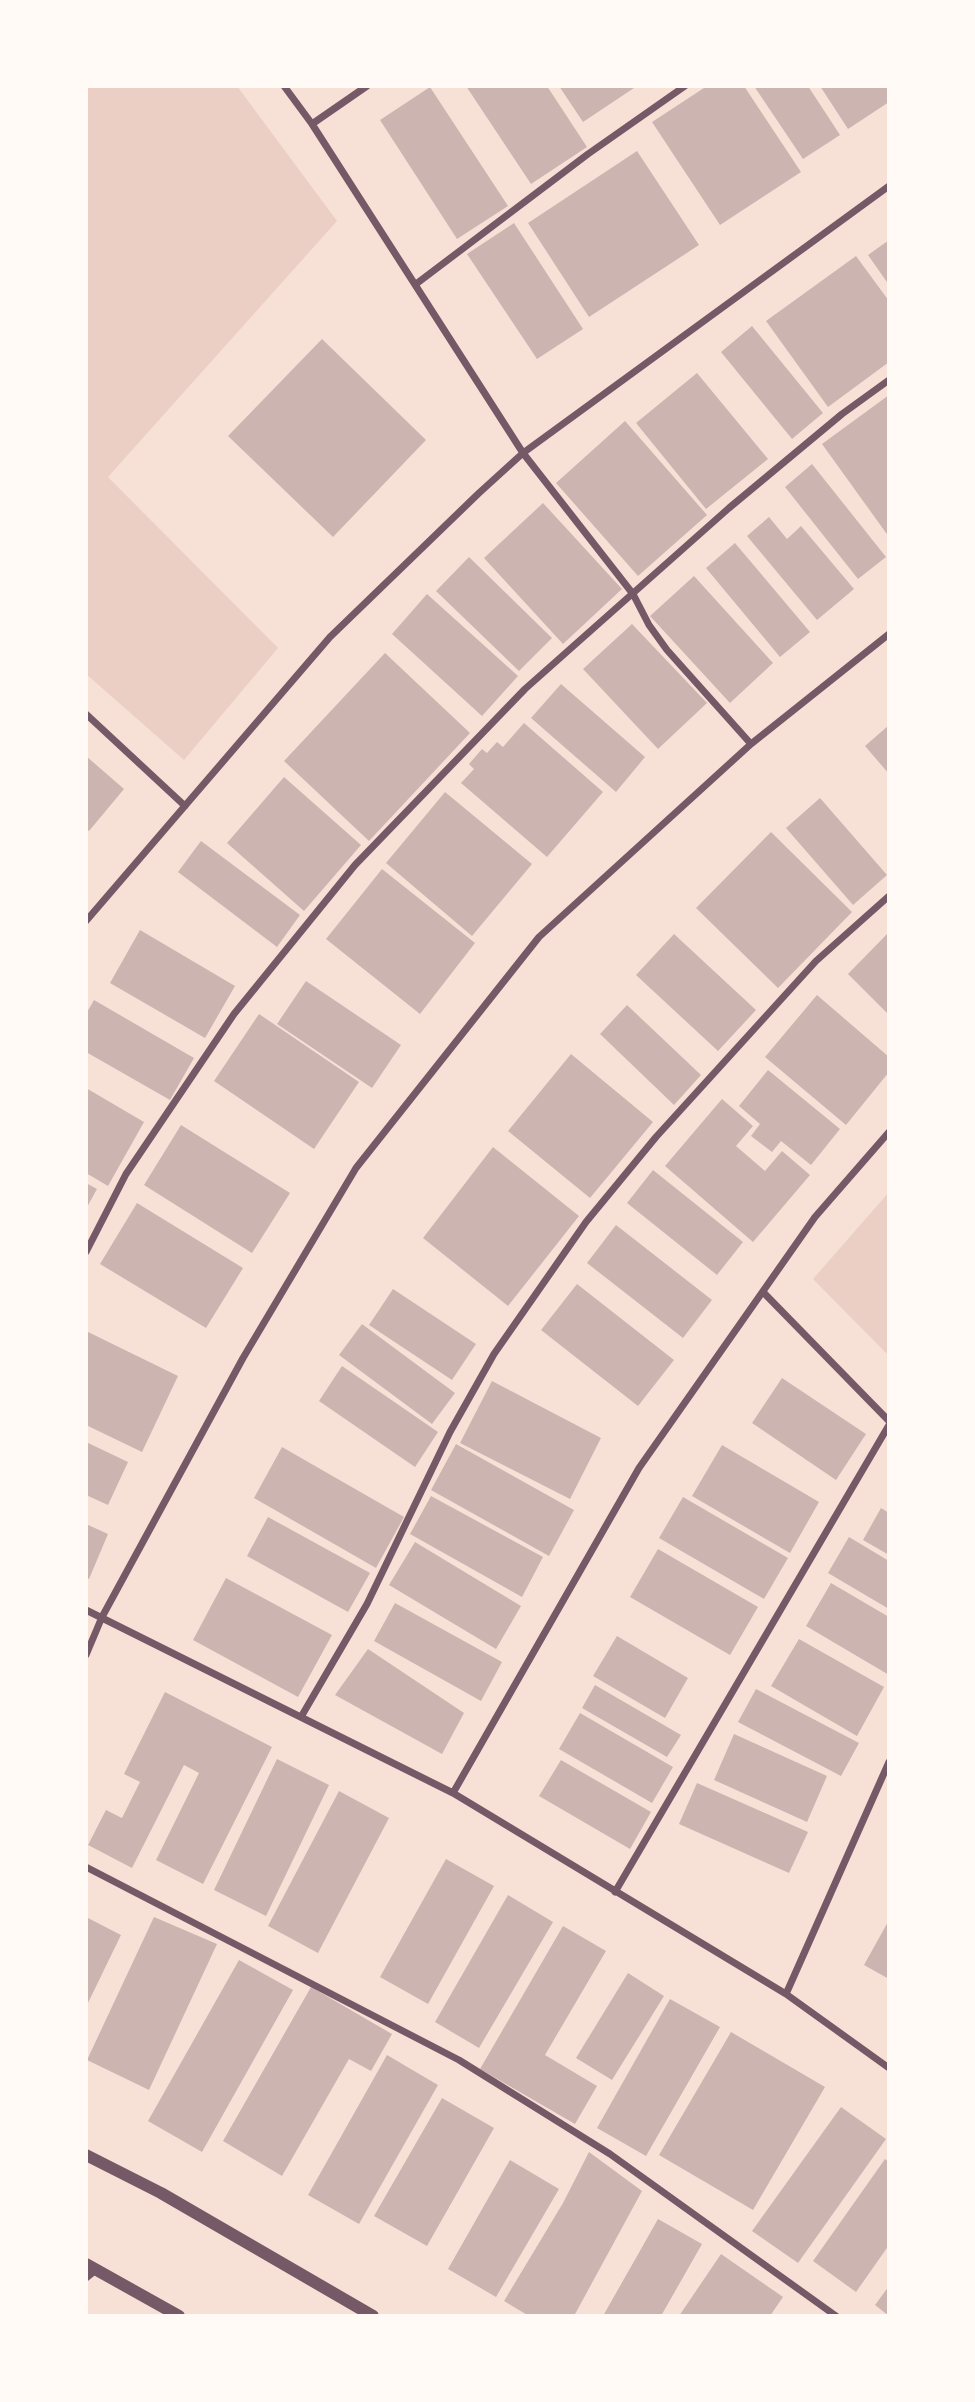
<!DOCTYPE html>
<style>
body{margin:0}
#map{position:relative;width:975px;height:2402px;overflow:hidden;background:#f7e1d7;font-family:"Work Sans",sans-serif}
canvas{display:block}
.frame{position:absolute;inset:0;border:88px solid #fffaf5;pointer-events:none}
</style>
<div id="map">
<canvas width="975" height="2402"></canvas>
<div class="frame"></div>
</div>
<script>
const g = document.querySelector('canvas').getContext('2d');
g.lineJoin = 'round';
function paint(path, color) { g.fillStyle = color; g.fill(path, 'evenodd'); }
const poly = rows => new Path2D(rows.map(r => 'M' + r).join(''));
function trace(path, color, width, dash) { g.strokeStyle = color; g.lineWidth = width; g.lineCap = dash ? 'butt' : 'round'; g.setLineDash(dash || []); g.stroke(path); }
const green = poly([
 [86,86,237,86,337,221,108,477,278,648,184,760,86,674],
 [889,1192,889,1356,813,1279]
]);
const building = poly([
 [466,86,547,86,587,147,531,184],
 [559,86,637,86,583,122],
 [707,86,744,86,801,172,720,225,652,122],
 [754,86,808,86,840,135,803,159],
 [820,86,888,86,889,102,848,129],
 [430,87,508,206,457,239,380,120],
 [637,151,699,245,589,317,528,223],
 [514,223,583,329,537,359,467,254],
 [889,240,889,285,868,255],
 [856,256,889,301,889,362,828,407,766,321],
 [752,326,823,413,792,439,721,352],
 [322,339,426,440,333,537,228,436],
 [697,373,768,459,706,509,636,423],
 [889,395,889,537,822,444],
 [625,421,707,515,638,576,556,483],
 [812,464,886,557,858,579,785,487],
 [543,503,622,589,563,644,484,558],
 [769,517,787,539,801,526,854,589,817,620,747,536],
 [735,543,810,632,780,657,706,568],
 [469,557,552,638,519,671,436,591],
 [694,576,773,663,730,703,650,616],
 [427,594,518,676,482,716,392,634],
 [632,624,707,703,658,749,583,669],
 [385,653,470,733,369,841,284,761],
 [561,684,645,757,616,792,531,718],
 [524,723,603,792,547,857,461,783,474,769,469,764,482,749,487,753,497,742,503,747],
 [889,725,889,774,865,746],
 [86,756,124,789,89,831,86,829],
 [284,777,361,845,304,911,227,843],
 [445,792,532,864,472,936,386,863],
 [820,798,887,875,853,905,786,828],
 [771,832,852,912,778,988,696,908],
 [201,841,300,915,277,947,178,872],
 [382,869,475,943,420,1014,326,939],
 [140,930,235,986,205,1038,110,983],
 [889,932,889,1015,848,974],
 [674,934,756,1010,718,1051,636,975],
 [306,981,401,1045,372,1088,277,1024],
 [817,995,889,1057,889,1072,846,1125,765,1057],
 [94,1000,194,1058,170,1100,86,1052,86,1014],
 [627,1005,701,1075,674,1105,600,1034],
 [259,1014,359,1082,314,1149,214,1081],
 [571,1054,653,1122,590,1198,508,1131],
 [768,1070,840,1129,811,1165,781,1141,772,1152,751,1136,760,1124,739,1106],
 [86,1088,144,1122,108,1186,86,1173],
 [722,1099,753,1126,736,1146,765,1171,782,1151,810,1175,753,1242,665,1166],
 [181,1125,290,1193,252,1253,144,1185],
 [493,1147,579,1216,508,1306,423,1238],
 [653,1170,743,1242,717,1275,627,1203],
 [86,1183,97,1189,86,1209],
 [137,1203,243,1268,206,1328,100,1264],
 [616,1225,712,1300,683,1338,587,1263],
 [577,1284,674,1360,638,1406,541,1330],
 [393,1289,476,1344,452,1380,369,1325],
 [362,1324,455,1393,432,1424,339,1355],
 [86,1331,178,1376,142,1452,86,1425],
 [342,1366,438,1432,415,1467,319,1401],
 [782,1378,866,1434,836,1480,752,1423],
 [492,1381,601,1438,570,1499,460,1443],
 [86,1442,128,1462,108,1505,86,1495],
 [456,1444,574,1510,549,1556,431,1490],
 [722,1445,819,1502,790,1553,692,1496],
 [282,1447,404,1517,376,1568,254,1498],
 [431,1496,543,1557,522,1597,410,1534],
 [683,1497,788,1558,764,1599,659,1538],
 [881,1508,889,1513,889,1555,863,1540],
 [268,1517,370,1573,348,1612,247,1556],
 [86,1524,108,1534,89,1579,86,1578],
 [849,1537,889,1561,889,1609,828,1573],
 [415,1542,521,1606,496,1649,389,1585],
 [658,1549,758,1607,730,1655,630,1597],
 [226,1578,332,1635,298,1697,193,1640],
 [831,1583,889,1617,889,1675,806,1626],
 [395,1603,502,1662,481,1701,374,1641],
 [617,1636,688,1678,665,1718,593,1676],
 [799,1639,884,1687,857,1736,771,1686],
 [368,1649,464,1713,442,1754,335,1695],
 [595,1685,681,1735,667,1757,582,1708],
 [756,1689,859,1743,841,1776,738,1722],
 [165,1692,272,1747,203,1884,156,1860,199,1773,184,1765,132,1868,88,1845,106,1810,122,1818,140,1782,124,1774],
 [580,1713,673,1767,652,1803,559,1749],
 [734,1734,827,1776,807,1822,714,1780],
 [277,1759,329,1785,266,1916,214,1890],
 [561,1760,651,1812,630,1849,539,1796],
 [697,1783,808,1832,789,1873,679,1824],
 [339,1791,389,1818,318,1953,268,1926],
 [446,1859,494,1886,428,2004,380,1977],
 [508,1895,553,1922,479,2048,435,2022],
 [86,1917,121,1935,86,2007],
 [154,1917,217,1944,149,2090,87,2060],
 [889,1920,889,1979,864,1965],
 [563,1926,606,1951,545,2055,597,2086,575,2124,480,2069],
 [239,1960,293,1990,202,2152,148,2121],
 [628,1973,664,1996,612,2080,576,2058],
 [311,1987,392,2034,371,2071,349,2059,282,2176,223,2141],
 [670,1999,720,2027,646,2156,597,2128],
 [731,2032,825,2087,753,2210,659,2155],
 [387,2055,438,2085,359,2224,308,2195],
 [442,2098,494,2128,427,2246,374,2216],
 [841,2107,886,2139,798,2263,752,2231],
 [589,2152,642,2191,574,2316,529,2316,504,2301,563,2203],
 [885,2159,889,2162,889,2245,856,2292,813,2261],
 [510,2160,559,2189,496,2297,448,2269],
 [658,2219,702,2244,661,2316,603,2316],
 [721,2254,783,2297,770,2316,679,2316],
 [889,2286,889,2316,875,2305]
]);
const minor = poly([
 [284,86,312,124,523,453,633,594,649,625,667,650,751,744],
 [312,124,367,86],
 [416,284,588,154,685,86],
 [86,714,185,806],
 [86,921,330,637,479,493,523,453,889,186],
 [86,1252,126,1174,234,1014,355,865,525,689,729,508,842,414,889,380],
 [763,1292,889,1421],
 [86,1610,453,1793,786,1994,889,2068],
 [86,1655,102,1617,243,1358,356,1168,539,937,751,744,889,634],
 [301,1717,367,1604,450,1432,494,1354,586,1222,656,1137,816,961,889,896],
 [453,1793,639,1468,815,1217,889,1132],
 [86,1867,459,2060,610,2154,836,2316],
 [615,1892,889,1425],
 [786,1994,889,1762],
 [86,2278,96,2270]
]);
const tertiary = poly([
 [86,2155,161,2193,373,2316],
 [86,2264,179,2316]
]);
paint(green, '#ebcfc5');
paint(building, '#ccb4b1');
trace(minor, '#755966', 7);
trace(tertiary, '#755966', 12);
</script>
